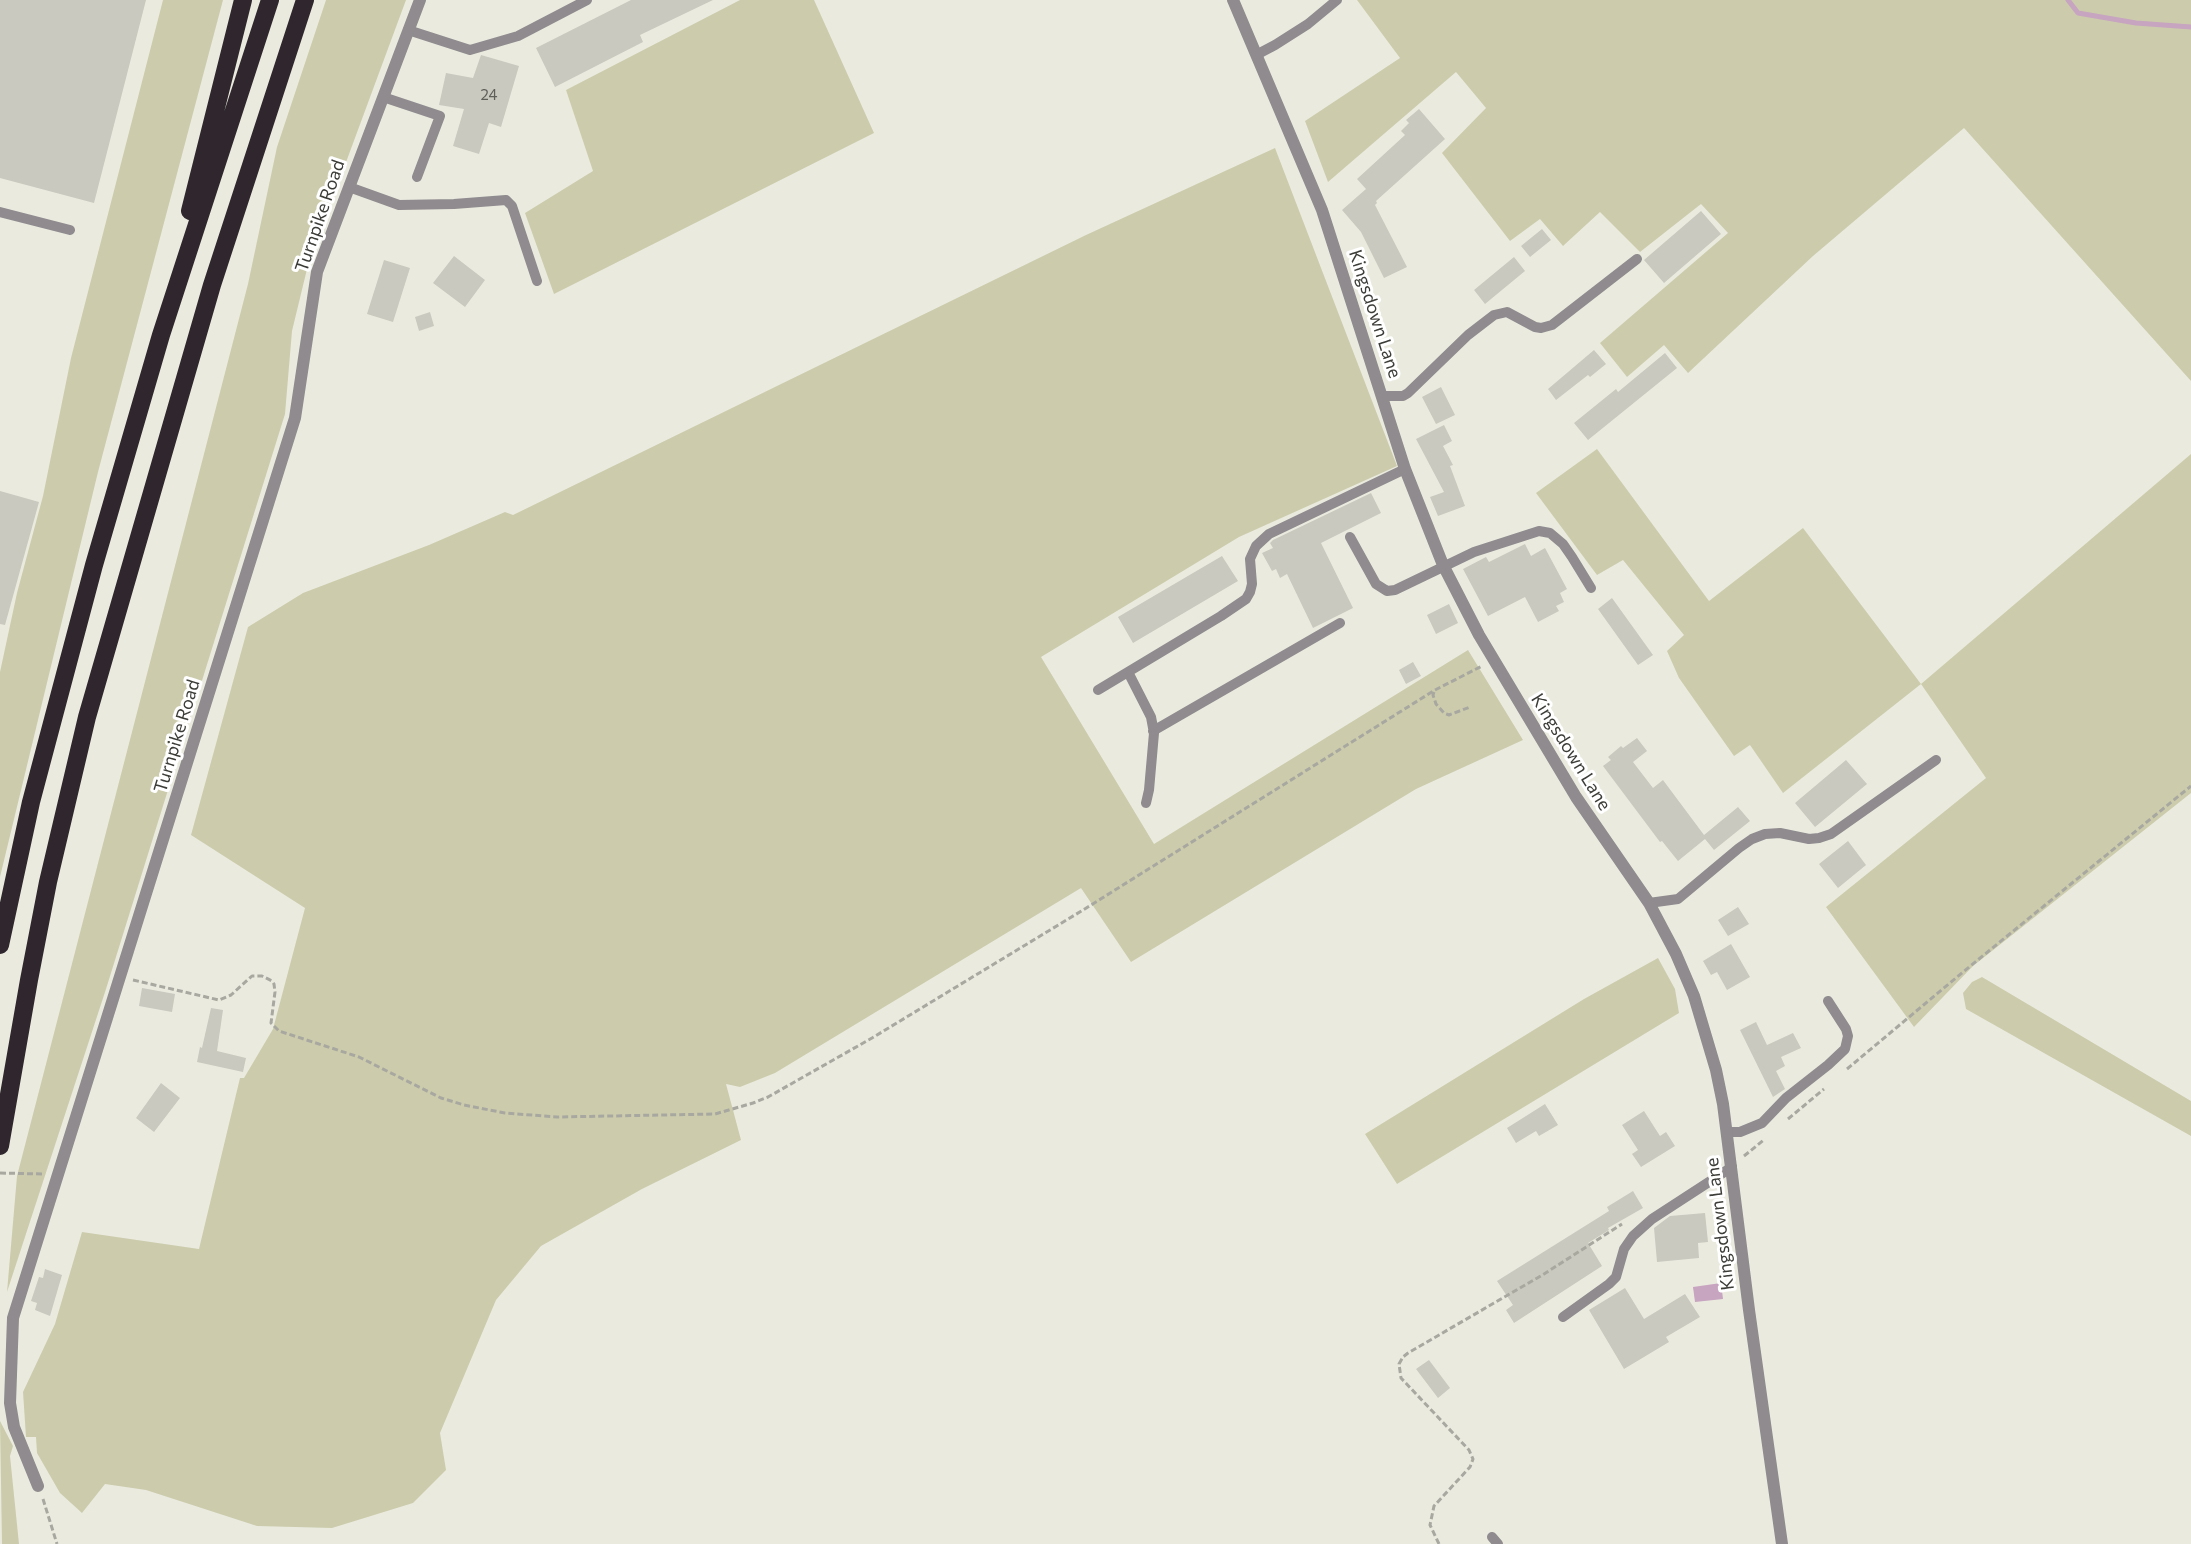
<!DOCTYPE html>
<style>
body{margin:0}
canvas{display:block;background:#eaeadf}
</style>
<canvas width="2191" height="1544"></canvas>
<script>
const g = document.querySelector('canvas').getContext('2d');
g.lineJoin = 'round';
function paint(path, color) { g.fillStyle = color; g.fill(path, 'evenodd'); }
const poly = rows => new Path2D(rows.map(r => 'M' + r).join(''));
function trace(path, color, width, dash) { g.strokeStyle = color; g.lineWidth = width; g.lineCap = dash ? 'butt' : 'round'; g.setLineDash(dash || []); g.stroke(path); }
function drawText(font, color, halo, rows, align = 'center') {
  g.font = font + ' Commissioner,sans-serif'; g.lineWidth = 6; g.setLineDash([]); g.textBaseline = 'middle'; g.strokeStyle = halo; g.fillStyle = color; for (const [text, x, y, turn = 0] of rows) {
    g.save(); g.translate(x, y); g.rotate((+turn || 0) * Math.PI / 180); g.textAlign = isNaN(turn) ? turn : align; if (halo) g.strokeText(text, 0, 0); g.fillText(text, 0, 0); g.restore();
  }
}
const green = poly([
 [163,0,223,0,98,472,0,877,0,672,17,593,43,496,71,358],
 [326,0,406,0,308,265,292,331,285,414,106,989,7,1292,17,1176,248,284,277,147],
 [740,0,814,0,874,133,554,294,525,213,593,171,566,90],
 [1357,0,2191,0,2191,381,1964,128,1813,256,1688,373,1664,345,1627,377,1600,343,1728,233,1701,204,1640,252,1600,212,1563,246,1540,219,1510,241,1442,153,1486,108,1456,72,1328,182,1305,121,1400,58],
 [1275,148,1397,466,1239,537,1041,657,1154,844,1468,650,1523,740,1416,789,1131,962,1081,888,775,1073,740,1087,726,1084,741,1140,642,1189,541,1246,496,1300,440,1433,446,1470,413,1503,332,1528,257,1526,146,1490,105,1484,82,1513,60,1493,37,1453,36,1437,26,1437,23,1392,55,1324,82,1232,199,1249,240,1078,244,1078,273,1029,305,908,191,835,248,627,303,593,429,545,505,512,513,515,1086,235],
 [1597,449,1709,601,1803,528,1921,684,2191,454,2191,793,1973,966,1914,1027,1826,907,1986,778,1921,684,1783,793,1750,745,1734,756,1679,678,1667,651,1684,635,1623,560,1597,575,1536,493],
 [1658,958,1675,989,1679,1013,1397,1184,1365,1134,1584,999],
 [1982,977,2191,1101,2191,1136,1966,1009,1963,993,1972,982],
 [0,1421,13,1446,10,1456,19,1544,2,1544]
]);
const water = poly([
 [1721,1283,1723,1299,1695,1302,1693,1287]
]);
const stream = poly([
 [2068,0,2078,13,2136,23,2191,27]
]);
const building = poly([
 [0,0,146,0,94,203,0,178],
 [631,0,713,0,640,35,643,42,555,87,536,48],
 [481,55,519,66,501,127,489,123,479,154,453,146,464,109,439,105,446,73,473,78],
 [1419,109,1445,139,1376,201,1377,203,1375,205,1407,267,1384,278,1361,232,1342,210,1366,189,1357,179,1405,135,1401,131,1409,123,1406,120],
 [1701,211,1721,234,1664,283,1644,260],
 [1542,229,1551,240,1530,257,1521,246],
 [454,256,485,280,465,307,433,283],
 [1514,257,1525,271,1485,304,1474,290],
 [384,260,410,268,393,322,367,314],
 [430,312,434,326,419,331,415,317],
 [1594,350,1606,364,1590,377,1588,375,1556,400,1548,389],
 [1665,353,1677,368,1588,440,1574,423,1616,389,1618,392],
 [1441,387,1455,415,1436,424,1422,397],
 [1444,425,1452,441,1443,446,1453,465,1450,466,1465,506,1438,516,1430,497,1444,492,1416,439],
 [0,491,39,502,5,625,0,624],
 [1371,493,1381,513,1321,543,1353,608,1313,628,1287,574,1280,578,1276,569,1272,571,1262,553,1273,548,1270,543,1273,540],
 [1525,544,1531,556,1545,548,1567,589,1560,593,1564,602,1556,606,1559,611,1538,622,1525,597,1488,616,1463,569,1486,557,1489,562],
 [1222,556,1238,581,1133,643,1118,617],
 [1612,598,1653,655,1638,665,1598,609],
 [1449,604,1458,623,1436,634,1427,615],
 [1413,662,1421,676,1406,684,1399,670],
 [1637,738,1647,751,1633,762,1653,788,1663,780,1704,835,1738,807,1750,821,1714,850,1705,839,1678,861,1662,841,1660,842,1603,766,1611,760,1608,757,1621,746,1623,748],
 [1846,760,1867,784,1815,827,1795,803],
 [1848,841,1866,865,1838,888,1819,864],
 [1738,907,1749,924,1728,936,1718,920],
 [1731,944,1750,977,1727,990,1717,972,1711,975,1703,961],
 [142,988,175,994,172,1012,139,1006],
 [211,1008,223,1010,217,1051,246,1058,243,1072,197,1062,200,1047,202,1048],
 [1756,1022,1767,1045,1793,1033,1801,1048,1781,1057,1785,1066,1776,1071,1785,1089,1773,1097,1740,1030],
 [161,1083,180,1098,154,1132,136,1118],
 [1545,1104,1558,1125,1539,1136,1536,1131,1516,1143,1507,1128],
 [1644,1111,1660,1136,1666,1132,1675,1146,1641,1167,1632,1154,1638,1150,1622,1125],
 [1633,1191,1643,1208,1608,1228,1609,1230,1588,1243,1602,1266,1514,1323,1506,1310,1513,1305,1497,1281,1609,1211,1607,1207],
 [1705,1213,1708,1242,1698,1243,1699,1258,1657,1262,1654,1228,1670,1216],
 [45,1269,62,1275,50,1316,35,1310,37,1303,31,1301,39,1277,43,1278],
 [1625,1288,1644,1319,1685,1294,1700,1317,1666,1337,1669,1342,1624,1369,1589,1310],
 [1429,1360,1450,1388,1438,1398,1416,1369]
]);
const path = poly([
 [1434,692,1433,695,1436,704,1444,713,1449,715,1470,707],
 [133,980,219,1000,231,995,252,976,262,976,272,981,274,984,275,992,271,1023,279,1031,359,1057,441,1098,464,1105,505,1113,557,1117,715,1114,753,1103,768,1097,872,1038,1083,910,1435,690,1482,666],
 [1847,1069,1963,972,2191,786],
 [1788,1119,1824,1089],
 [1744,1156,1765,1139],
 [0,1173,43,1174],
 [43,1499,57,1544],
 [1439,1544,1430,1525,1434,1506,1470,1467,1473,1459,1469,1450,1401,1378,1399,1364,1403,1357,1408,1353,1544,1274,1622,1224]
]);
const lane = poly([
 [408,30,470,50,518,36,587,0],
 [1256,55,1275,45,1308,24,1337,0],
 [383,97,440,116,417,177],
 [349,187,399,205,454,204,506,200,512,206,537,281],
 [0,212,70,230],
 [1383,396,1403,396,1408,393,1468,335,1494,315,1507,312,1535,327,1541,328,1552,325,1637,259],
 [1350,537,1376,584,1387,591,1395,590,1474,552,1539,531,1550,533,1563,544,1572,557,1591,588],
 [1128,672,1151,717,1154,733,1149,790,1146,803],
 [1098,690,1221,616,1246,599,1250,592,1252,584,1250,559,1256,546,1269,534,1405,469],
 [1153,731,1340,623],
 [1649,903,1678,899,1739,848,1752,839,1765,834,1780,833,1809,839,1819,838,1831,834,1936,760],
 [1727,1132,1740,1132,1762,1123,1786,1098,1828,1065,1845,1049,1848,1036,1846,1029,1828,1001],
 [1563,1317,1609,1284,1616,1277,1624,1249,1633,1236,1652,1219,1732,1167],
 [1492,1537,1498,1544]
]);
const street = poly([
 [1233,0,1322,210,1405,469,1443,565,1479,635,1576,797,1649,903,1676,954,1694,996,1716,1070,1723,1104,1749,1310,1782,1544],
 [38,1486,14,1427,10,1403,13,1318,295,418,317,272,420,0]
]);
const highway = poly([
 [190,211,243,0],
 [0,945,31,802,94,565,161,335,270,0],
 [0,1146,29,980,48,882,87,717,212,285,305,0]
]);
const numberNames = [
 ["24",489,95]
];
const streetNames = [
 ["Turnpike Road",320,216,-71],
 ["Kingsdown Lane",1375,314,72],
 ["Turnpike Road",177,736,-73],
 ["Kingsdown Lane",1571,752,58],
 ["Kingsdown Lane",1720,1224,-97]
];
paint(green, '#ccccad');
paint(water, '#c7a4bf');
trace(stream, '#c7a4bf', 5);
paint(building, '#c9c9bf');
trace(path, '#a8a8a0', 3, [6, 3]);
trace(lane, '#8f8b8e', 10);
trace(street, '#8f8b8e', 12);
trace(highway, '#2f272d', 18);
drawText('15px', '#5f5f5a', null, numberNames);
drawText('18px', '#3c3c38', '#fff', streetNames);
</script>
